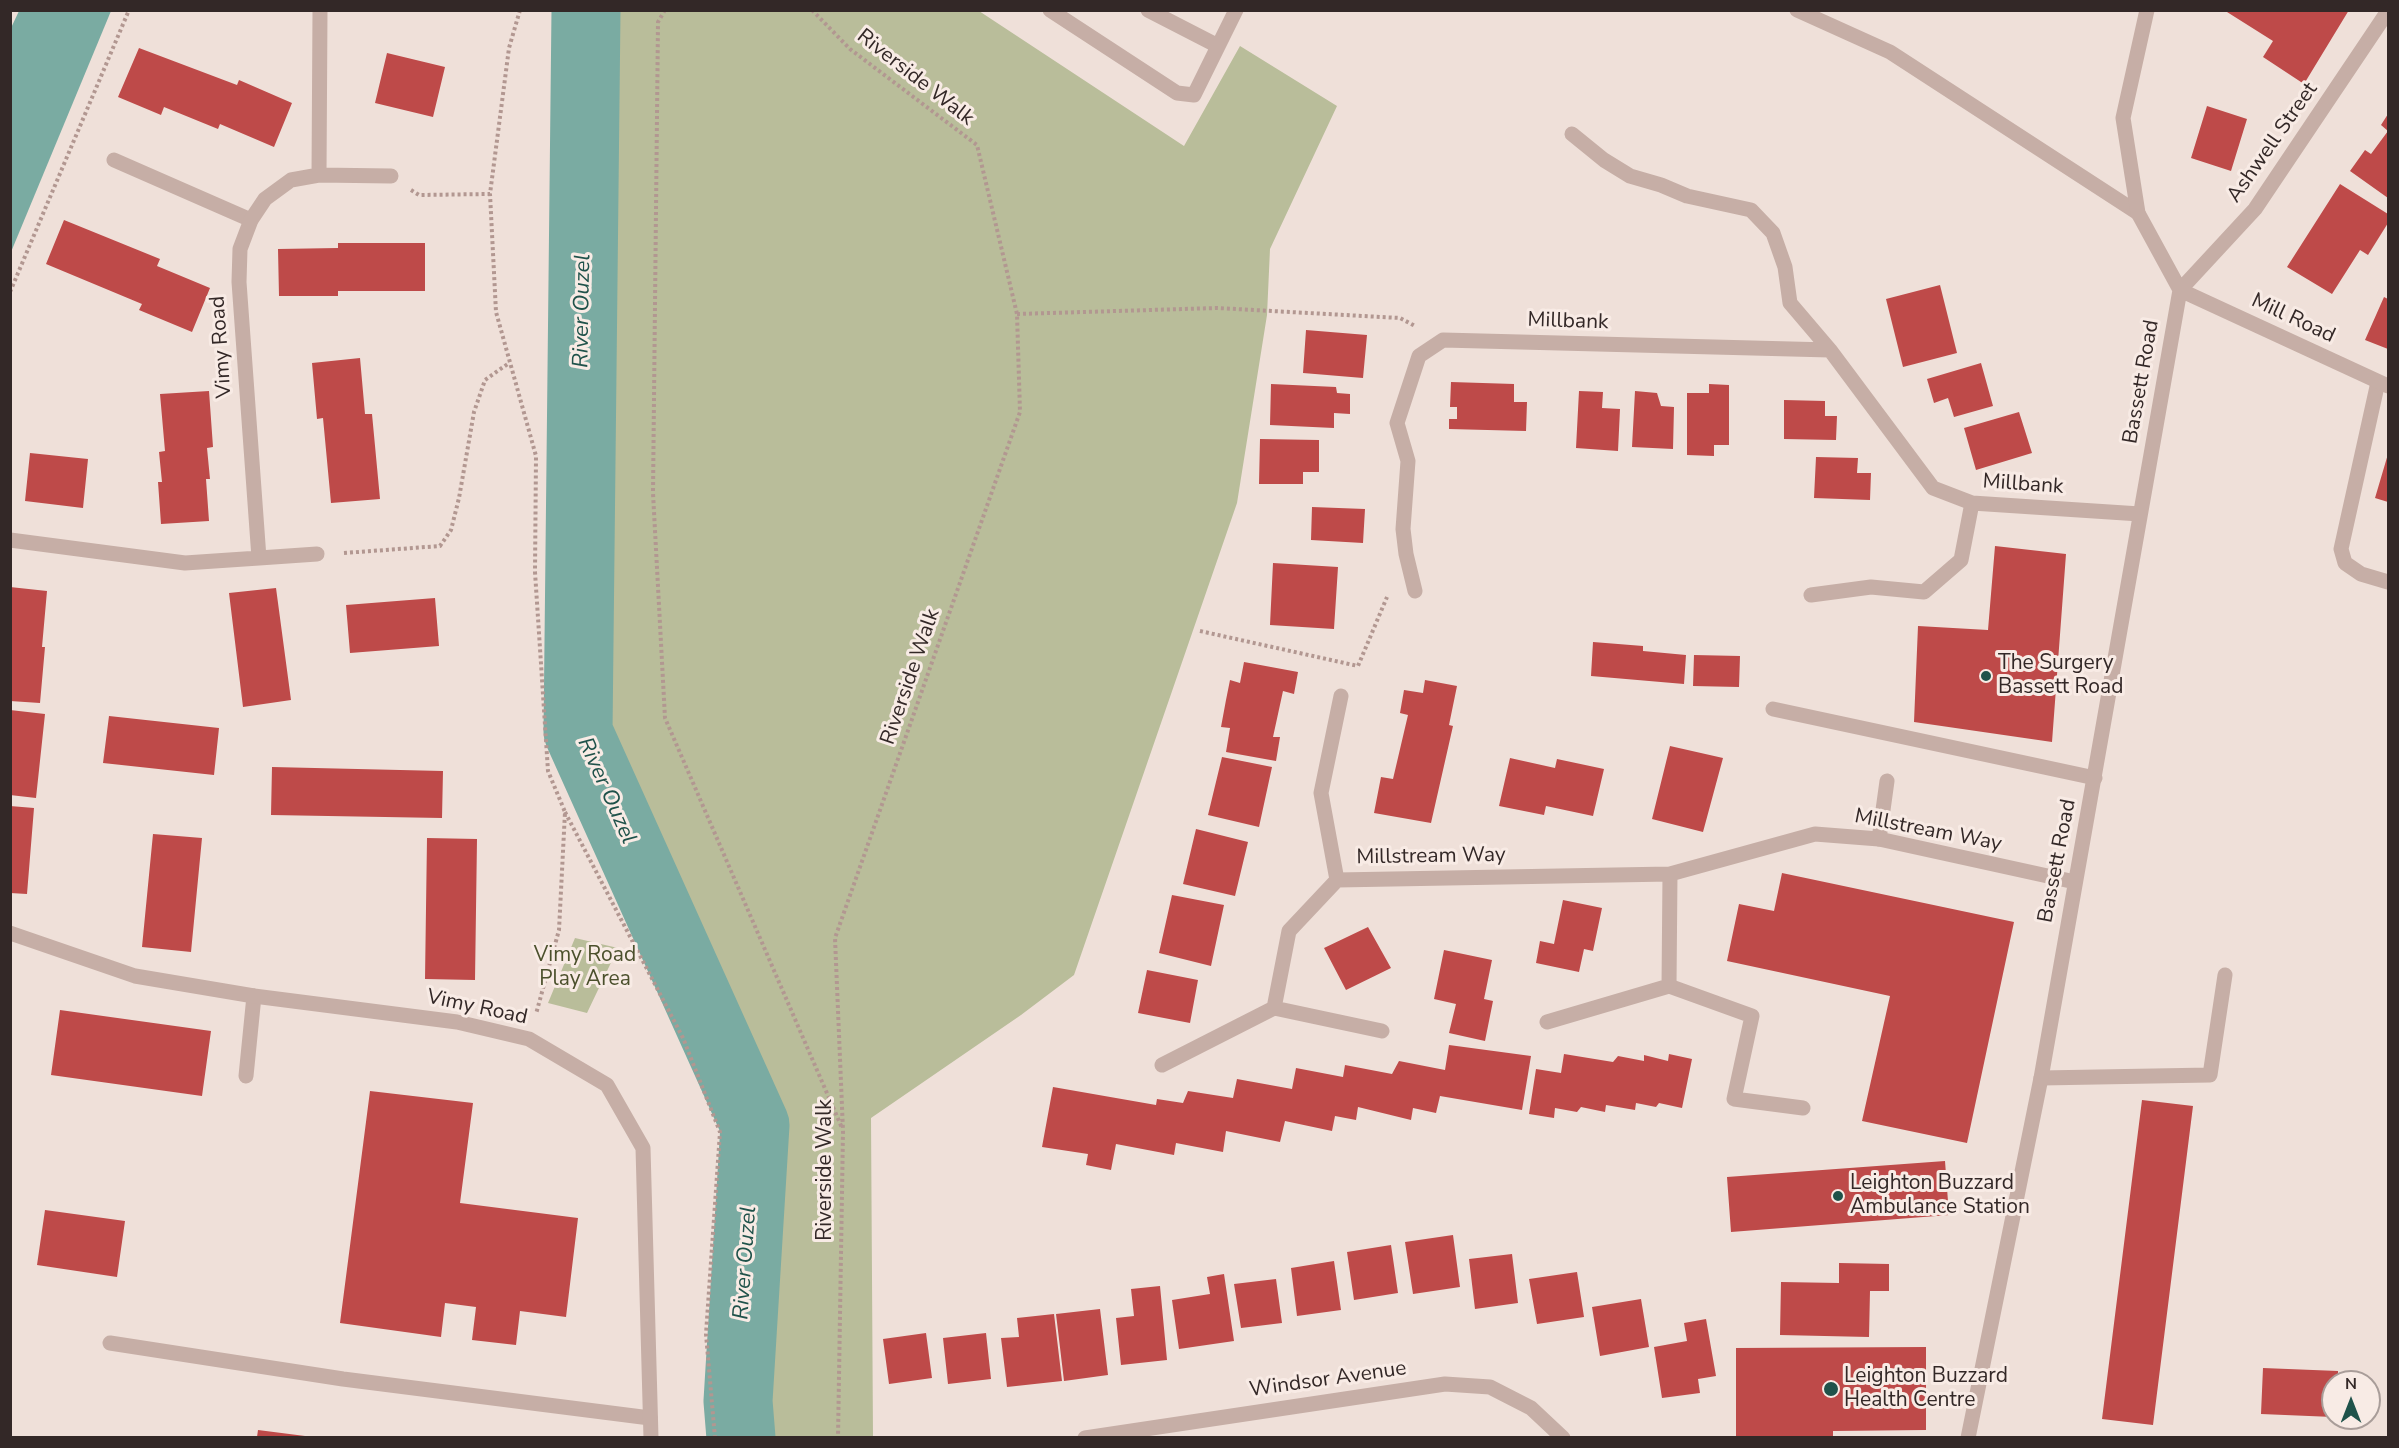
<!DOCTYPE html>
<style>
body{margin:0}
#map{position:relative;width:2399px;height:1448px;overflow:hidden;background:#efe0d9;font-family:"Nunito Sans",sans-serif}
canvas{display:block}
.frame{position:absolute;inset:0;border:12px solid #332827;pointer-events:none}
.north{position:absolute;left:2321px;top:1370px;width:60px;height:60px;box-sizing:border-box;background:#f8ebe5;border:2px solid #a99d99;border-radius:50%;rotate:0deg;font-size:16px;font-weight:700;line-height:24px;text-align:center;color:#332827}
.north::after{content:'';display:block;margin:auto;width:21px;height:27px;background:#1f524a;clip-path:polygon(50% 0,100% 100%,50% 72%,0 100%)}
</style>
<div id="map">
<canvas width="2399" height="1448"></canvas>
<div class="frame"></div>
<div class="north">N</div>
</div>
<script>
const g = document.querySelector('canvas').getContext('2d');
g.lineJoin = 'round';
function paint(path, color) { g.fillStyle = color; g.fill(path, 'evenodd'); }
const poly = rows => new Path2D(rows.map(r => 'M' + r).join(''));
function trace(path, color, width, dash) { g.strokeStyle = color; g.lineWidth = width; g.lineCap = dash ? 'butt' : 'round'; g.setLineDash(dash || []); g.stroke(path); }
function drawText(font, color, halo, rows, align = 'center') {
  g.font = font + ' "Nunito Sans",sans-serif'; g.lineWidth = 6; g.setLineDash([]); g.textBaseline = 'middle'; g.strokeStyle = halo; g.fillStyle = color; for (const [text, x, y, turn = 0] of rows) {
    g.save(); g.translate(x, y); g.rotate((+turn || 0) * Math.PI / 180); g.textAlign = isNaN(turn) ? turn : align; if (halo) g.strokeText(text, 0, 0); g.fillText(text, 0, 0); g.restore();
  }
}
const green = poly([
 [591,11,979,11,1184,146,1240,46,1337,106,1270,249,1267,315,1237,503,1074,975,1021,1015,871,1118,873,1437,746,1437,742,1402,761,1124,584,732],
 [575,938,618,948,587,1013,548,1003]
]);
const water = poly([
 [19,11,111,11,11,252,10,30]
]);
const river = poly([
 [586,10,578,732,755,1125,738,1401,741,1438]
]);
const building = poly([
 [2228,10,2349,10,2304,84,2263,57,2273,41,2227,12],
 [139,48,237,85,239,80,292,103,274,147,220,124,218,129,164,107,161,115,118,97],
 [387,53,445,67,433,117,375,103],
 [2207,106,2247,119,2231,171,2191,158],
 [2388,114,2388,198,2350,171,2365,150,2371,154,2388,131,2381,125],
 [2340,184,2388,214,2388,223,2368,255,2360,250,2332,294,2287,267],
 [64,220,160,259,157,266,210,288,192,332,139,310,142,304,46,264],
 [338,243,425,243,425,291,338,291,338,296,279,296,278,249,338,248],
 [1940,285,1957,353,1903,367,1886,299],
 [2384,297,2388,299,2388,349,2365,340],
 [1306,330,1367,335,1363,378,1303,373],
 [360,358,365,414,372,414,380,499,331,503,323,418,317,419,312,363],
 [1981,363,1993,406,1954,417,1948,398,1934,403,1927,379],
 [1451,382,1514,384,1514,402,1527,402,1526,431,1449,429,1449,419,1457,419,1457,407,1450,407],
 [1271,384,1336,387,1337,393,1350,394,1350,414,1334,413,1334,428,1270,425],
 [1709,384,1729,385,1729,445,1714,445,1714,456,1687,455,1687,393,1709,393],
 [209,391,213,447,207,448,210,479,206,479,209,521,161,524,158,482,162,482,159,452,165,451,160,394],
 [1579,391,1603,392,1602,408,1620,409,1618,451,1576,448],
 [1635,391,1657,393,1661,406,1674,407,1673,449,1632,447],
 [1784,400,1825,401,1825,416,1837,416,1836,440,1784,439],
 [2019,412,2032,453,1976,470,1964,428],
 [1260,439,1319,440,1319,472,1303,472,1303,484,1259,484],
 [30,453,88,459,83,508,25,501],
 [2388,454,2388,502,2375,498],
 [1816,457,1858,458,1857,473,1871,473,1870,500,1814,498],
 [1312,507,1365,509,1363,543,1311,540],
 [1995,546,2066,554,2052,742,1914,722,1918,626,1988,630],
 [1273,563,1338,567,1334,629,1270,625],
 [10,587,47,591,42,647,45,647,40,703,10,701],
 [276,588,291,700,243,707,229,593],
 [435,598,439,646,350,653,346,605],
 [1593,642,1643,646,1643,651,1686,655,1684,684,1591,676],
 [1694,655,1740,656,1739,687,1693,686],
 [1244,662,1298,672,1294,694,1283,691,1273,737,1280,737,1276,761,1226,752,1230,728,1221,727,1226,700,1230,680,1240,683],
 [1425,680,1457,686,1449,725,1453,726,1431,823,1374,813,1381,777,1393,779,1408,715,1400,713,1404,690,1423,693],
 [10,710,45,714,36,798,10,795],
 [109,716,219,728,214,775,103,763],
 [1670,746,1723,758,1703,832,1652,819],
 [1222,757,1272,767,1259,827,1208,815],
 [1510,758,1555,768,1557,759,1604,769,1593,816,1546,806,1544,815,1499,806],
 [272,767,443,771,442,818,271,815],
 [10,806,34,808,27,894,10,893],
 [1196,829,1248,842,1235,896,1183,884],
 [153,834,202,838,191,952,142,947],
 [427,838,477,839,475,980,425,979],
 [1782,873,2014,922,1967,1143,1862,1121,1890,996,1727,961,1739,904,1774,911],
 [1172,895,1224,905,1211,966,1159,953],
 [1563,900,1602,908,1593,951,1584,949,1579,972,1536,963,1540,941,1554,944],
 [1368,927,1391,968,1346,990,1324,948],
 [1444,950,1492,960,1484,999,1493,1001,1485,1041,1449,1033,1456,1004,1434,999],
 [1147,970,1198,980,1190,1023,1138,1013],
 [60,1010,211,1031,202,1096,51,1075],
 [1449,1045,1531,1056,1522,1110,1440,1096,1436,1113,1413,1108,1411,1120,1358,1107,1356,1120,1335,1116,1332,1131,1285,1121,1280,1142,1226,1131,1223,1152,1176,1143,1174,1155,1116,1144,1111,1170,1086,1165,1088,1154,1042,1147,1053,1087,1156,1105,1157,1099,1183,1103,1188,1091,1233,1098,1237,1079,1292,1089,1296,1068,1343,1077,1345,1065,1392,1074,1399,1061,1445,1070],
 [1564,1054,1613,1062,1618,1056,1644,1061,1644,1055,1668,1061,1669,1054,1692,1059,1682,1108,1659,1103,1656,1107,1636,1103,1635,1110,1606,1105,1605,1112,1581,1107,1577,1112,1555,1108,1554,1118,1529,1114,1536,1069,1561,1073],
 [370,1091,473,1103,460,1203,578,1218,566,1317,520,1311,516,1345,472,1340,476,1307,445,1303,441,1337,340,1323],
 [2142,1100,2193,1106,2153,1425,2102,1419],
 [1945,1161,1949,1215,1731,1232,1727,1177],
 [45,1210,125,1221,117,1277,37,1265],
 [1453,1235,1460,1287,1413,1294,1405,1242],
 [1391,1245,1398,1293,1354,1300,1347,1252],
 [1512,1254,1518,1303,1475,1309,1469,1259],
 [1334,1261,1341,1310,1297,1316,1291,1268],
 [1839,1263,1889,1264,1889,1291,1870,1291,1869,1337,1780,1335,1781,1282,1839,1283],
 [1577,1272,1584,1317,1537,1324,1529,1279],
 [1224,1274,1234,1341,1179,1349,1172,1300,1210,1294,1207,1277],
 [1276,1279,1282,1323,1241,1328,1234,1284],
 [1160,1286,1167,1360,1121,1365,1116,1318,1134,1316,1131,1289],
 [1641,1299,1649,1347,1600,1356,1592,1307],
 [1100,1309,1108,1375,1064,1381,1056,1314],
 [1054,1314,1062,1381,1007,1387,1001,1338,1019,1337,1017,1318],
 [1706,1319,1716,1376,1698,1379,1700,1393,1662,1398,1654,1347,1687,1341,1684,1323],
 [926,1333,932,1378,889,1384,883,1339],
 [986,1333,991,1379,948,1384,943,1338],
 [1926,1347,1926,1430,1833,1431,1833,1437,1736,1437,1736,1348],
 [2263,1368,2338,1371,2338,1382,2333,1382,2333,1417,2261,1414],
 [258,1430,305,1436,305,1437,257,1437]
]);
const path = poly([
 [520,10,509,48,490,194,496,312,536,456,535,572,548,771,565,812,559,930,536,1014],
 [665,10,658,22,653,493,665,718,842,1128],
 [812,10,850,49,977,145,1017,314,1020,412,835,938,843,1131,838,1438],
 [411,190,419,195,490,194],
 [10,292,129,10],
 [1017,314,1217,308,1400,318,1415,326],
 [344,553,440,546,451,530,459,498,474,412,485,380,509,363],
 [1200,631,1358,666,1387,597],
 [565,812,683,1038,720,1132,706,1334,715,1438]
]);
const service = poly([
 [1050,10,1177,93,1194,95,1236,10],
 [1148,10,1218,46],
 [1797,10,1890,52,2138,213],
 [114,160,251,220],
 [2378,382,2341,549,2345,563,2361,574,2388,582],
 [1773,709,2095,778],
 [1879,839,1887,781],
 [1669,986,1752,1016,1734,1099,1803,1108],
 [246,1076,254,996],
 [2041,1078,2210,1075,2225,975],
 [110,1343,343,1379,650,1418]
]);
const minor = poly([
 [2147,10,2123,118,2138,213,2180,290],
 [1572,134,1604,160,1630,176,1661,185,1687,196,1751,210,1773,233,1785,267,1790,303,1830,350],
 [319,175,391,176],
 [2180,290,2255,209,2388,11],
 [2180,290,2388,386],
 [10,540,185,563,259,558,239,282,240,249,251,220,265,199,291,180,319,175,320,10],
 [259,558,317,554],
 [1415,591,1406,554,1403,529,1408,461,1397,423,1419,356,1443,340,1830,350,1933,488,1972,503,2140,514],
 [1811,595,1871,587,1924,592,1961,560,1972,503],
 [1337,880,1321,793,1341,696],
 [10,933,135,976,254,996,457,1022,529,1039,607,1085,643,1148,651,1438],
 [1274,1008,1382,1031],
 [1547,1022,1669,986,1670,874],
 [1162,1065,1274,1008,1289,931,1337,880,1670,874,1815,834,1879,839,2075,882],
 [1085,1438,1445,1384,1490,1387,1531,1408,1563,1438],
 [1968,1438,2041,1078,2180,290]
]);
const markers = [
 [1986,676,6,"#1f524a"],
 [1838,1196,6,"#1f524a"],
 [1831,1389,8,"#1f524a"]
];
const streetNames = [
 ["Riverside Walk",915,78,38],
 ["Ashwell Street",2273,143,-55],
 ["Mill Road",2293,319,25],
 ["Millbank",1568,322,2],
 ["Vimy Road",222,347,-94],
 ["Bassett Road",2142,382,-80],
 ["Millbank",2023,485,4],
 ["Riverside Walk",911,677,-71],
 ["Millstream Way",1928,831,11],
 ["Millstream Way",1431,857,-1],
 ["Bassett Road",2058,861,-79],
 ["Vimy Road",477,1008,12],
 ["Riverside Walk",826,1170,-90],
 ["Windsor Avenue",1328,1380,-8]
];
const poiNames = [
 ["The Surgery",1998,664],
 ["Bassett Road",1998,688],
 ["Leighton Buzzard",1850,1184],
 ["Ambulance Station",1850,1208],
 ["Leighton Buzzard",1844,1377],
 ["Health Centre",1844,1401]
];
const parkNames = [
 ["Vimy Road",585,956],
 ["Play Area",585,980]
];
const waterNames = [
 ["River Ouzel",583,311,-89],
 ["River Ouzel",606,791,66],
 ["River Ouzel",746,1263,-86]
];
paint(green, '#b9bd9a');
paint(water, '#7aaba2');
trace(river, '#7aaba2', 69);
paint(building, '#be4a49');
trace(path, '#b29791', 4, [3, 3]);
trace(service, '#c6aea6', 15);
trace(minor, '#c6aea6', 15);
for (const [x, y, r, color] of markers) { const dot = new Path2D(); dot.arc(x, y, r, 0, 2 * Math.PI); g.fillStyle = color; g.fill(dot); trace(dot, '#f8ebe5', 2); }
drawText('21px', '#332827', '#f8ebe5', streetNames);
drawText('21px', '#332827', '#f8ebe5', poiNames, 'left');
drawText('21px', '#4b502c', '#f8ebe5', parkNames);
drawText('italic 22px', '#1f524a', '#f8ebe5', waterNames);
</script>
